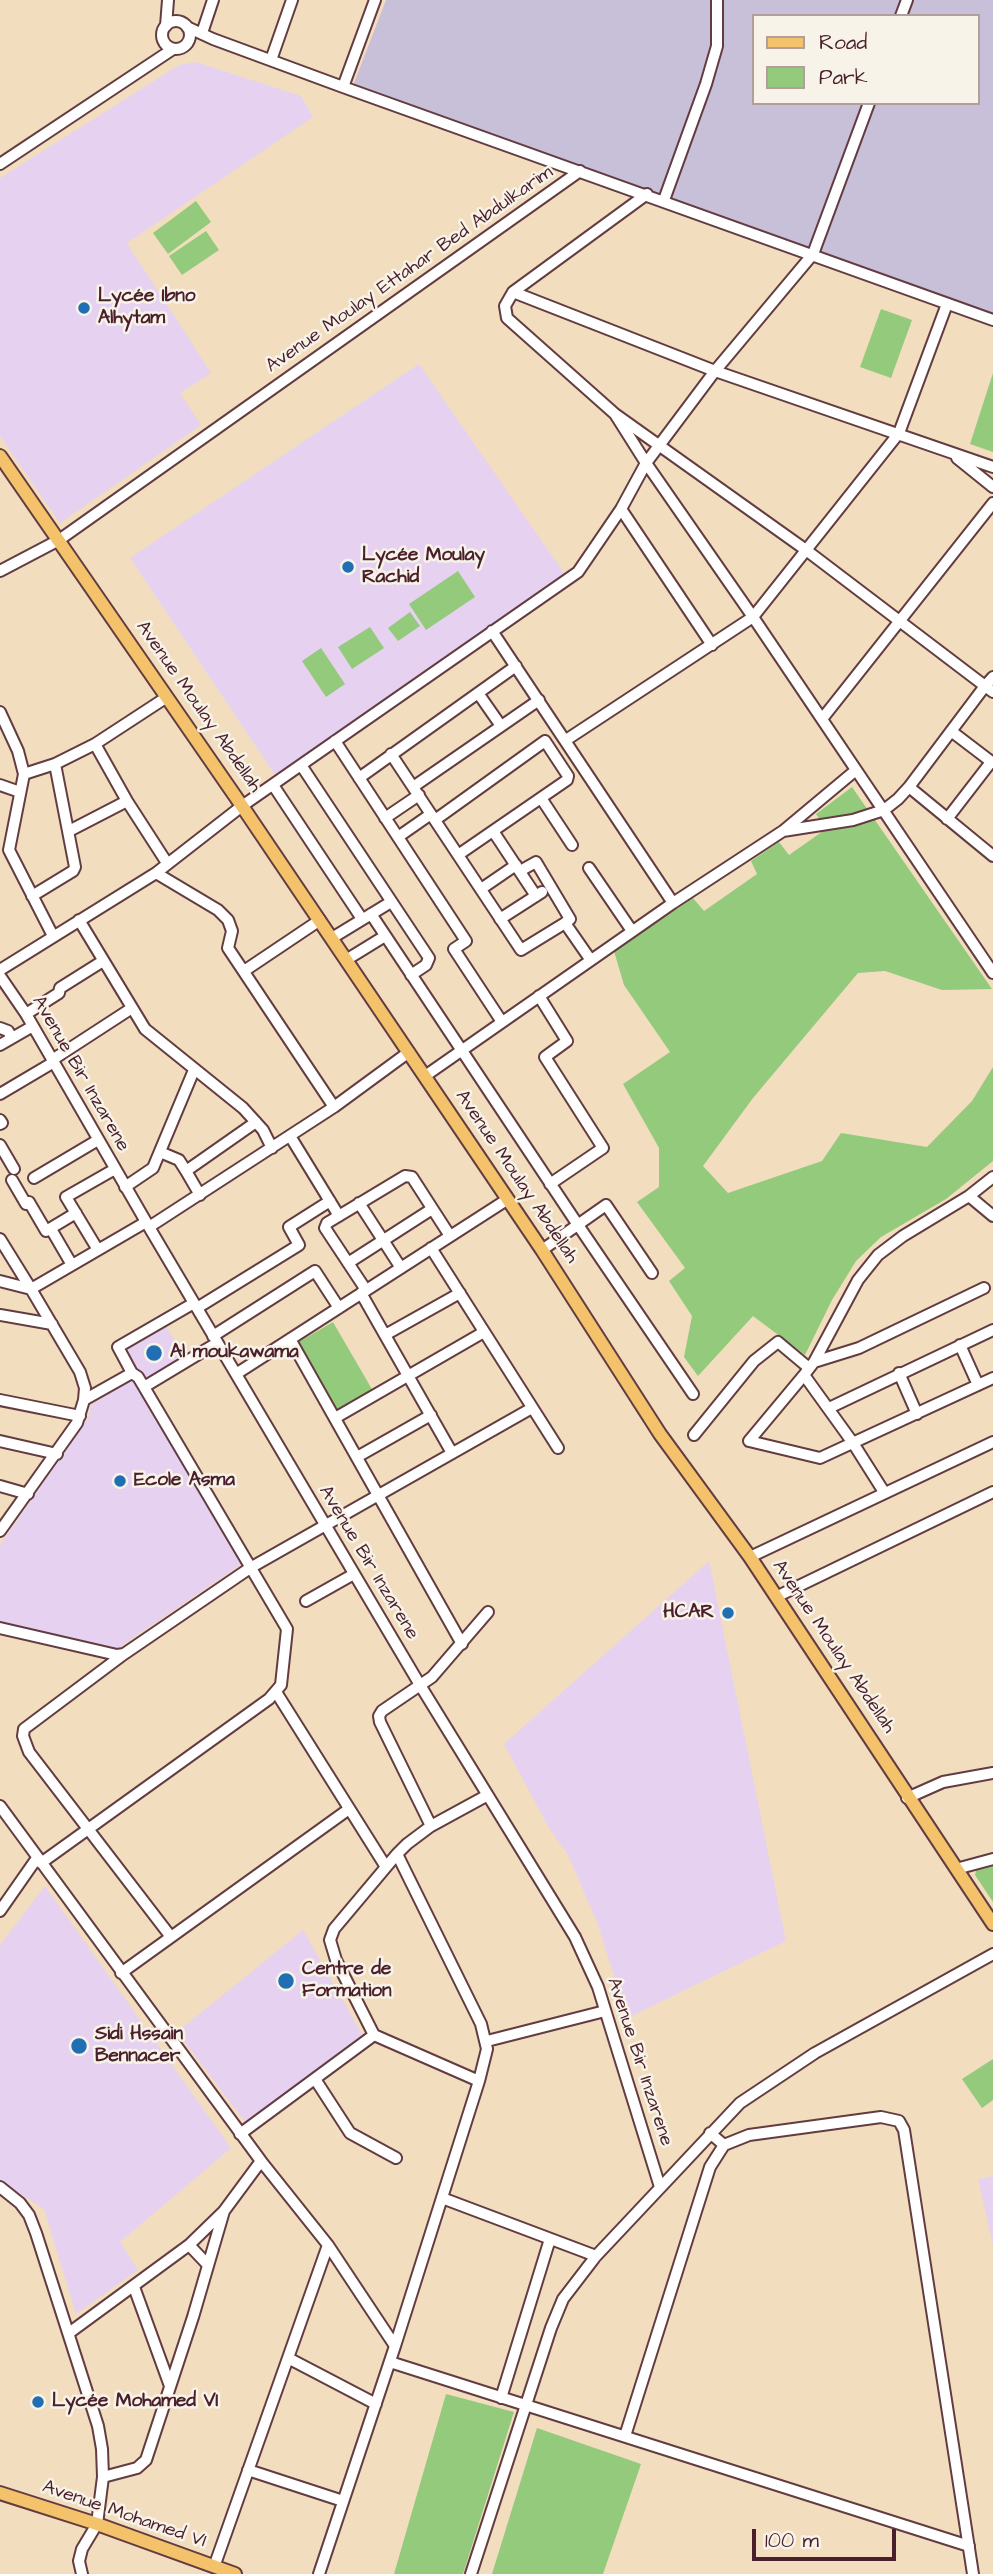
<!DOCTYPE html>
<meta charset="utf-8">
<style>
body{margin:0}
#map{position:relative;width:993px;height:2574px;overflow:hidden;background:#f2ddbf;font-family:"Architects Daughter",sans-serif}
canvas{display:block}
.legend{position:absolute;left:752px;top:14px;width:228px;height:91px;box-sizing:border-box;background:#f7f3e8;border:2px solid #b29e9c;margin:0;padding:9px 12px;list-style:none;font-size:21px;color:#4a1f2b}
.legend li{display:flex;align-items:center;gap:14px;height:35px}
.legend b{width:35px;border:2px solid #b29e9c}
.scale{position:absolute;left:752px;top:2529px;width:144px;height:32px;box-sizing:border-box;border:4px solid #4a1f2b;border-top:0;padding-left:9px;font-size:21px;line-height:24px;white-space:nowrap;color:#4a1f2b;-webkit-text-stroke:5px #f7f3e8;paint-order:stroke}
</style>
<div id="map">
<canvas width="993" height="2574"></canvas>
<ul class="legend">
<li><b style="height:9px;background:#f3c26a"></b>Road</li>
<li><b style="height:19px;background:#94ca7c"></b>Park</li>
</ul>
<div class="scale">100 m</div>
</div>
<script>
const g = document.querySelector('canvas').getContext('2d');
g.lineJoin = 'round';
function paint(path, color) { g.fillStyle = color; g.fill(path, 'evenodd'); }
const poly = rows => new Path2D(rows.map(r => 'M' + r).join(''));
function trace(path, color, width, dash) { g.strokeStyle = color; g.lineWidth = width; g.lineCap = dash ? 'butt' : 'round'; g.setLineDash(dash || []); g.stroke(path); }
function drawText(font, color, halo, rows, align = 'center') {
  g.font = font + ' "Architects Daughter",sans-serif'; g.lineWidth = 5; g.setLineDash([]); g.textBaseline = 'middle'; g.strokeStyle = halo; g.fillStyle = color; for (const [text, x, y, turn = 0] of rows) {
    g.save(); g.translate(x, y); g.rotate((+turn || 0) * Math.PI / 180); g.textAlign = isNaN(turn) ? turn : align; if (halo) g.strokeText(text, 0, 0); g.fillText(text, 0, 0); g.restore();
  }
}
const built = poly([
 [196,62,301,96,313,117,127,243,211,373,180,393,201,425,60,523,0,436,0,178,179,65],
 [419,364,566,576,419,679,275,775,130,558],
 [165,1324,185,1358,144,1382,123,1348],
 [134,1378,243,1563,105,1657,0,1633,0,1545,89,1417,91,1405],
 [709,1561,786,1941,627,2018,597,1922,568,1855,549,1828,504,1744],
 [45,1886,231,2148,120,2242,138,2270,76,2314,44,2209,0,2181,0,1945],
 [303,1930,363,2036,246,2123,177,2032],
 [993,2176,993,2245,978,2179]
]);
const industrial = poly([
 [386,0,907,0,901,16,753,16,753,103,977,103,977,16,904,16,910,0,993,0,993,323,813,263,349,96]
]);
const green = poly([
 [196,201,211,222,168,254,153,233],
 [206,231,219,250,182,275,169,256],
 [881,309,912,320,891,378,860,367],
 [993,373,993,452,970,444],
 [458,571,475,597,426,630,409,604],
 [410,612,420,626,398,641,388,628],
 [370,627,384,648,352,669,338,647],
 [321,648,345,684,326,697,302,661],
 [852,787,992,989,942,990,885,971,858,973,753,1098,703,1166,728,1193,822,1161,841,1133,927,1147,972,1101,993,1067,993,1161,946,1199,881,1237,856,1261,832,1300,805,1355,753,1316,698,1376,684,1357,692,1316,669,1281,685,1268,637,1202,659,1187,659,1148,623,1084,670,1052,624,985,614,951,693,898,704,911,757,874,751,861,779,842,789,855,826,829,816,814],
 [333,1322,373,1391,337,1412,297,1343],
 [993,1866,993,1902,975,1875,977,1868],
 [993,2059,993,2100,982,2108,962,2079],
 [446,2394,514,2412,463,2574,394,2574],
 [537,2428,641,2464,603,2574,492,2574]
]);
const minor = poly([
 [901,16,907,0],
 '162 35a14 14 0 1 1 28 0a14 14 0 1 1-28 0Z',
 [166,26,168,0],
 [187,27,213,39,343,87,993,320],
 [202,33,213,0],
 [271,60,292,0],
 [343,87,375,0],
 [0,164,173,49],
 [647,194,513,292,505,306,507,318,615,414,646,463,753,617,993,973],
 [664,200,706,84,717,46,717,0],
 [513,292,715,371,993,467],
 [957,458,993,487],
 [621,509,712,645],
 [0,571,59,540,580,171],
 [492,631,673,903],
 [993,677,985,686,993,692],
 [478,693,501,726],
 [0,712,18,751,24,774,9,850,53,936],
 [822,719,993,503],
 [951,731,993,763],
 [566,740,753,617,899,433,947,304],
 [335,741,466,941,454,949,502,1022],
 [95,744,127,801,167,863],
 [391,754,521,950,565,923],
 [301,765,429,958,426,965,411,975],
 [24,774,55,764,95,744,167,697],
 [359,778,516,666],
 [0,785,20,792],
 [273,785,362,919],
 [413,787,539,700],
 [909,787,993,856],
 [541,798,572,845],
 [385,818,419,795],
 [947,819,991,762],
 [435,820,545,741,568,776,567,780,458,855],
 [69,831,127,801],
 [493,831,536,896],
 [783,831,856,770],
 [398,837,431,814],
 [589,868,632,931],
 [520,871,536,862,570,919,565,923,590,959],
 [156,873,218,910,228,920,232,931,228,948,334,1107],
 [481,889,516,865],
 [32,896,73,871,75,867,55,764],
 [371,914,578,1225,693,1394],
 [500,919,542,892],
 [79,920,145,1029,243,1108,263,1130,272,1148],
 [332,938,391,902],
 [346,960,385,936],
 [0,970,156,873,242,806,578,572,621,509,646,463,715,371,813,254,869,103],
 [244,971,320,920],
 [0,976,26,1014,149,1227,420,1685,575,1937,598,1987,660,2187],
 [539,996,567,1041,545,1057,603,1148,550,1184],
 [26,1014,59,993,60,988,103,961],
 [0,1028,8,1031,12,1038],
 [0,1045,33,1026],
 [52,1060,132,1008],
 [425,1076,673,903,783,831,853,820,884,810,898,799,909,787,985,686,806,550,615,414],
 [0,1094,54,1062],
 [0,1120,2,1123,0,1124],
 [290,1136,339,1216],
 [0,1145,14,1169],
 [160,1152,179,1160,186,1171],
 [34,1178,98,1140],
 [12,1180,26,1204,29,1202,46,1231,76,1213],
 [125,1187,153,1168,194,1070],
 [200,1195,186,1171,256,1122],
 [969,1196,993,1216],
 [359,1203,401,1268],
 [149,1227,334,1107,409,1052],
 [51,1229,72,1265],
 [0,1239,31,1289],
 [431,1248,558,1448],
 [98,1250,66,1197,115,1169],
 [542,1250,606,1205,652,1273],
 [348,1263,432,1209],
 [0,1281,31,1289],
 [366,1290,325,1228,327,1223,405,1176,412,1177,450,1236],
 [361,1293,452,1453],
 [197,1308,299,1245,289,1227,330,1201],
 [0,1315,52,1324],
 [385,1335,460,1293],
 [213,1336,315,1271,339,1308],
 [290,1339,462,1644],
 [960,1345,978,1385],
 [814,1362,859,1348,984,1288],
 [132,1373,118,1347,194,1303],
 [899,1373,917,1414],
 [236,1374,508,1199],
 [804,1375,749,1441,820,1458,993,1378],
 [0,1400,80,1416],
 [84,1400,132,1373,138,1377,144,1387],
 [829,1408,993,1330],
 [335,1418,484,1332],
 [694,1435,754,1361,778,1342,809,1368],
 [0,1441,57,1454],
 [357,1457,431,1415],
 [0,1486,28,1494],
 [884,1492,853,1443,804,1375,814,1362,858,1280,878,1255,903,1236,969,1196,993,1177],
 [0,1531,77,1423,84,1400,85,1388,80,1372,31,1289,146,1222],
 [750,1557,993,1442],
 [776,1597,993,1492],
 [306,1601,354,1574],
 [0,1628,117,1655,124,1654,250,1568,532,1408],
 [124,1654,24,1729,23,1736,29,1752,171,1937],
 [276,1692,386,1867],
 [907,1798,943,1782,993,1773],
 [0,1806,261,2161,328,2245,395,2346,319,2574],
 [431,1826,380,1722,379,1716,382,1711,432,1677,488,1612],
 [41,1863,269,1699,281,1685,287,1629,144,1387,217,1343],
 [956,1869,993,1859],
 [0,1911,37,1858],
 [121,1973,349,1809],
 [374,2035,479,2081],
 [487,2041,605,2011],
 [315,2079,350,2133,396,2158],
 [710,2133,724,2145,749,2135,881,2117,899,2121,904,2130,973,2574],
 [240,2134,374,2035,336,1960,330,1940,334,1929,397,1854],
 [0,2187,20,2203,29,2215,36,2233,98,2426,102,2449,103,2477,97,2524,82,2549,79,2561,82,2574],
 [442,2198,596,2256],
 [189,2245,208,2265],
 [134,2287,170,2386],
 [69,2333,189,2245,224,2211,261,2161],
 [395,2346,479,2081,487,2049,481,2024,397,1854,407,1844,431,1826,486,1796],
 [288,2358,376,2404],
 [390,2362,969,2546],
 [501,2398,550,2239],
 [625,2436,710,2167,724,2145],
 [248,2470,343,2501],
 [103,2477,137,2468,146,2460,193,2317,224,2211],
 [214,2567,328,2245],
 [471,2574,551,2328,563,2299,596,2256,740,2103,815,2053,993,1954]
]);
const major = poly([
 [0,456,242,806,542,1250,660,1434,750,1557,993,1924],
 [0,2493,97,2524,235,2574]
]);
const markers = [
 [84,308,7,"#1f6fb2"],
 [348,567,7,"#1f6fb2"],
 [154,1353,9,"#1f6fb2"],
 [120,1481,7,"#1f6fb2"],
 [728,1613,7,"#1f6fb2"],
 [286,1981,9,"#1f6fb2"],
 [79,2046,9,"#1f6fb2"],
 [38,2402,7,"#1f6fb2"]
];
const streetNames = [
 ["Avenue Moulay Ettahar Bed Abdulkarim",410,270,-35],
 ["Avenue Moulay Abdellah",198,707,55],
 ["Avenue Bir Inzarene",80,1074,60],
 ["Avenue Moulay Abdellah",516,1177,56],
 ["Avenue Bir Inzarene",368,1563,59],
 ["Avenue Moulay Abdellah",833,1647,56],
 ["Avenue Bir Inzarene",639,2062,72],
 ["Avenue Mohamed VI",124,2515,19]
];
const poiNames = [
 ["Lycée Ibno",98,297],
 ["Alhytam",98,319],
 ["Lycée Moulay",362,556],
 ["Rachid",362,578],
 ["Al moukawama",170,1353],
 ["Ecole Asma",134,1481],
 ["HCAR",714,1613,"right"],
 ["Centre de",302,1970],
 ["Formation",302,1992],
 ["Sidi Hssain",95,2035],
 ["Bennacer",95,2057],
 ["Lycée Mohamed VI",52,2402]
];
paint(built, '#e6d2f0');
paint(industrial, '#c8bfd8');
paint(green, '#94ca7c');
trace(minor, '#633c41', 14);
trace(major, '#633c41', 16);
trace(minor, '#fff', 10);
trace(major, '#f3c26a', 12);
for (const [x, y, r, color] of markers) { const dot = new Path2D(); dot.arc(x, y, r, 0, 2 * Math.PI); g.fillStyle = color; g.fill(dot); trace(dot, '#f7f3e8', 2.5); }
drawText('19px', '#4a1f2b', '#f7f3e8', streetNames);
drawText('bold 19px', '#4a1f2b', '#f7f3e8', poiNames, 'left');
</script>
